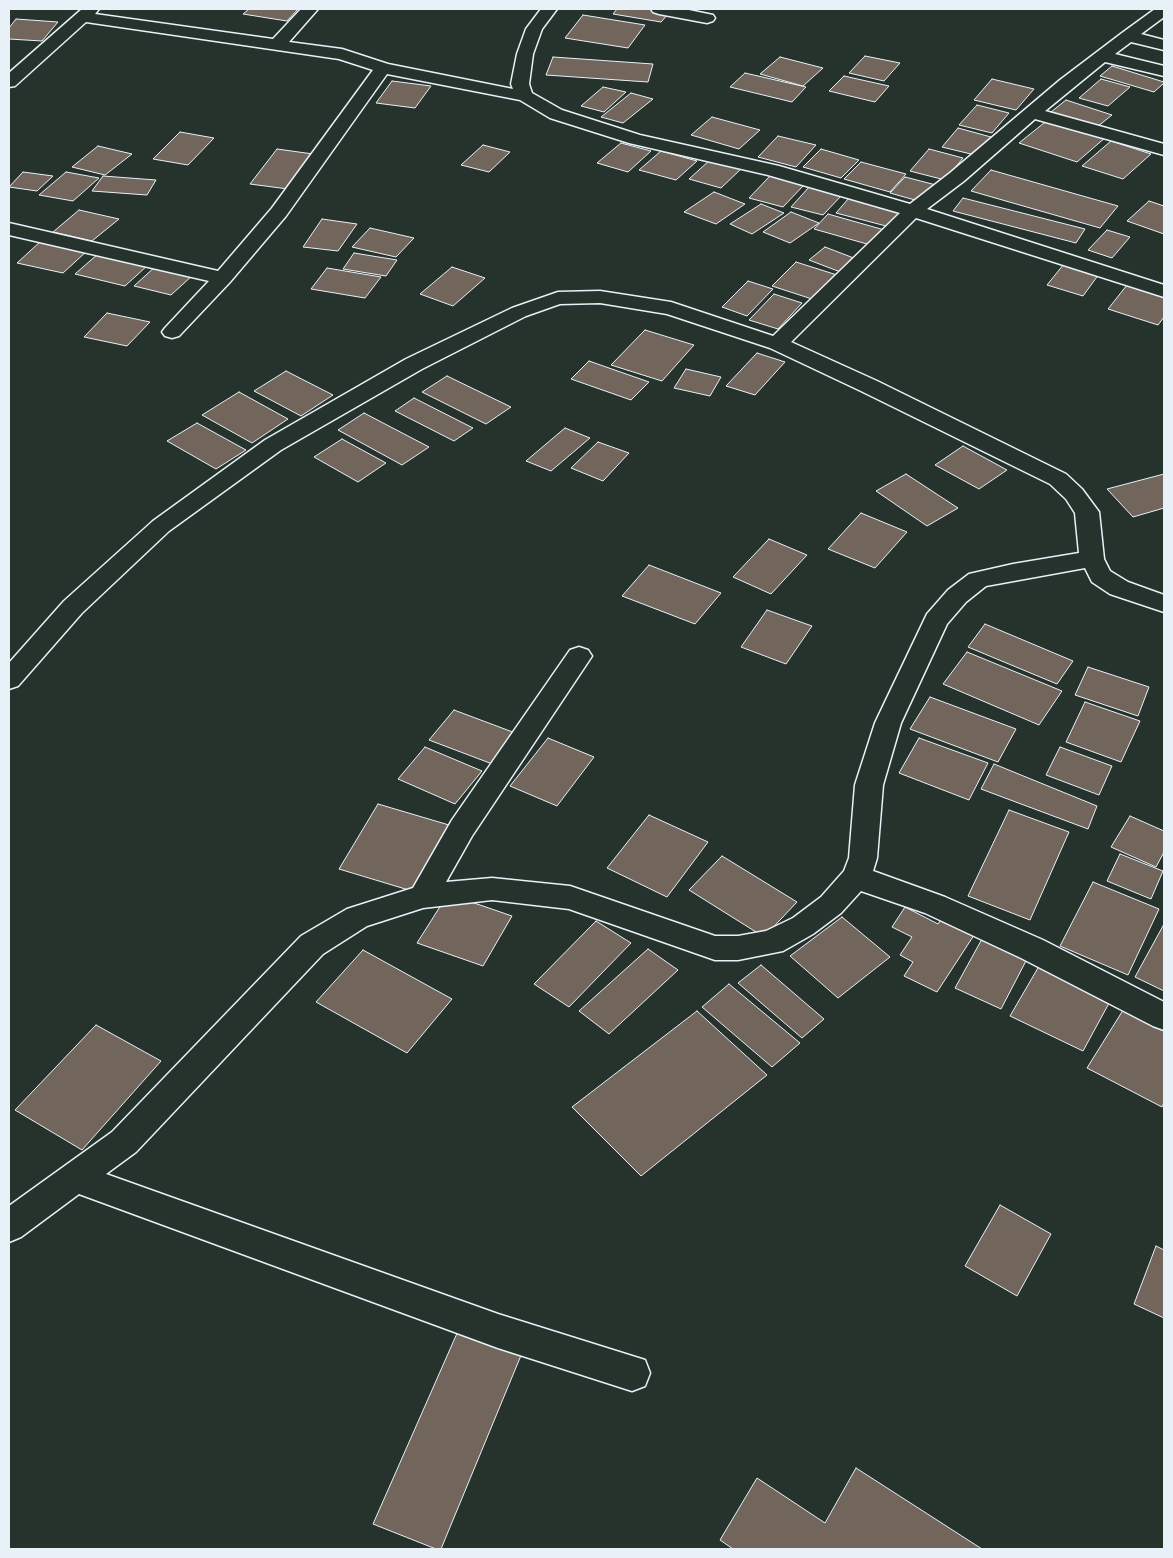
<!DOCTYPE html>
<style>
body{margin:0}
#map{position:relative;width:1173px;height:1558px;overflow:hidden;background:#26332d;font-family:Dekko,sans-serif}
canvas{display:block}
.frame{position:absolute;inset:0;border:10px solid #e8f1f8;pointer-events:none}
</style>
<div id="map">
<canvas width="1173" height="1558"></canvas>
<div class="frame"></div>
</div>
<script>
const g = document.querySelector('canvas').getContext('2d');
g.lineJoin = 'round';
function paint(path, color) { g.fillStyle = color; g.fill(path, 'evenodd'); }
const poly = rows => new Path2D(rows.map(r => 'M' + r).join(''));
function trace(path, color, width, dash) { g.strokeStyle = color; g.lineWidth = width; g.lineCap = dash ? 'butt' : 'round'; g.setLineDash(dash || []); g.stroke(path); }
const building = poly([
 [249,9,298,9,287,21,243,14,249,9],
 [617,9,654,9,670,12,661,22,613,14,617,9],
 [583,15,645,25,628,48,565,38,583,15],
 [16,19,58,22,42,41,9,39,9,28,16,19],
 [865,56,900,63,884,81,849,73,865,56],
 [553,57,653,64,648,82,546,75,553,57],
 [780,57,823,68,803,86,760,74,780,57],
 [1112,66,1164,82,1164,83,1154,92,1100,76,1112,66],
 [745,73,806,87,792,102,730,87,745,73],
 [844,76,889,86,875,102,829,91,844,76],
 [992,79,1034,89,1016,110,974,100,992,79],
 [1101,79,1130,87,1108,106,1079,98,1101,79],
 [392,81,431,86,415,108,376,103,392,81],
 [603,87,626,92,604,112,581,106,603,87],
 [631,93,653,99,623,123,601,117,631,93],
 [1066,100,1112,115,1097,127,1051,112,1066,100],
 [977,105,1009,113,992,133,959,125,977,105],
 [712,117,760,130,739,149,691,135,712,117],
 [1049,119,1106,137,1077,162,1019,143,1049,119],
 [958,128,991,137,975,155,942,147,958,128],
 [180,132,214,138,188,165,153,159,180,132],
 [778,136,816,145,796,167,758,157,778,136],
 [1111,141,1151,154,1123,179,1082,166,1111,141],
 [621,143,651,151,628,172,597,163,621,143],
 [483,145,510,152,489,172,461,165,483,145],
 [98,146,132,154,105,175,72,167,98,146],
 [277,149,313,154,288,189,250,184,277,149],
 [821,149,859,160,841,178,803,167,821,149],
 [929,149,963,158,945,180,910,171,929,149],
 [661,151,697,161,676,180,639,170,661,151],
 [710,160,742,168,721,188,689,179,710,160],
 [861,162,906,174,890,192,844,179,861,162],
 [991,170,1118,206,1100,228,971,191,991,170],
 [23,172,53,176,37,191,9,187,23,172],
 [66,172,99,178,73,201,39,195,66,172],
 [103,176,156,180,147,195,92,191,103,176],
 [770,176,804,185,783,207,749,198,770,176],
 [905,177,936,185,922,202,890,193,905,177],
 [810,186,842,195,823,215,791,207,810,186],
 [714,192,745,204,716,224,684,212,714,192],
 [849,198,903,212,890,227,836,213,849,198],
 [963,198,1085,229,1076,243,953,211,963,198],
 [1149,201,1164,206,1164,234,1127,221,1149,201],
 [761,204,784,213,752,234,730,224,761,204],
 [79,210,119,219,92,241,53,232,79,210],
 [791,212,819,223,790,243,763,232,791,212],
 [828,214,888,231,874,246,814,229,828,214],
 [322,219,357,224,338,251,303,247,322,219],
 [370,228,414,238,396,257,352,247,370,228],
 [1107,230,1130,237,1112,258,1088,250,1107,230],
 [41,241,87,251,63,273,17,263,41,241],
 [825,247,859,260,843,273,809,260,825,247],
 [354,253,397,260,386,276,343,269,354,253],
 [98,254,148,265,125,286,75,274,98,254],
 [796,262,837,275,812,299,772,286,796,262],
 [1064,264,1099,274,1083,296,1047,285,1064,264],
 [156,266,193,275,171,295,134,286,156,266],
 [452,267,485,278,453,306,420,294,452,267],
 [327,268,381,277,365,298,311,289,327,268],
 [748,281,773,289,747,316,722,307,748,281],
 [1127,285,1164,296,1164,317,1158,325,1108,309,1127,285],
 [774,294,802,303,778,329,749,320,774,294],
 [107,313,150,322,127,346,84,337,107,313],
 [645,330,694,345,662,381,611,365,645,330],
 [757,353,785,362,755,395,726,386,757,353],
 [589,361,649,382,631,400,571,379,589,361],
 [686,369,721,377,710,396,674,388,686,369],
 [286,371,333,395,301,416,254,391,286,371],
 [447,376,511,407,486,424,422,392,447,376],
 [239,392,288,419,252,443,202,415,239,392],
 [414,398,473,428,454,441,395,411,414,398],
 [364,413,429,447,402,465,338,430,364,413],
 [197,423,246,450,216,469,167,441,197,423],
 [565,428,590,438,551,471,526,461,565,428],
 [342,439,386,463,358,482,314,457,342,439],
 [598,442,629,453,603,481,571,468,598,442],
 [963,446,1007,470,979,489,935,465,963,446],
 [906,474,958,508,927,526,876,491,906,474],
 [1164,474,1164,508,1133,517,1107,489,1164,474],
 [861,513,907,532,875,568,828,549,861,513],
 [769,539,807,555,771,594,733,577,769,539],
 [649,565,721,593,695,624,622,596,649,565],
 [767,610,812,626,786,664,741,647,767,610],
 [985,624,1073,661,1057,684,968,647,985,624],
 [967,652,1062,691,1039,725,943,684,967,652],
 [1088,667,1149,687,1138,716,1075,695,1088,667],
 [930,697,1016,729,998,762,910,729,930,697],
 [1085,702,1140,721,1121,762,1066,742,1085,702],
 [454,710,518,734,495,765,429,740,454,710],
 [548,738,594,757,557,806,510,786,548,738],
 [919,738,988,763,969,800,899,773,919,738],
 [425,747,482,771,455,804,398,779,425,747],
 [1060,747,1112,766,1099,795,1046,775,1060,747],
 [994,764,1097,806,1088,829,981,789,994,764],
 [378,804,449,825,412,891,339,869,378,804],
 [1009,810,1069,832,1030,920,968,896,1009,810],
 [649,815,708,842,667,897,607,868,649,815],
 [1130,816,1164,831,1164,852,1156,867,1111,847,1130,816],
 [1120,854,1163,871,1151,899,1107,881,1120,854],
 [722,856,797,902,764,937,689,890,722,856],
 [1093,882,1159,909,1128,975,1060,946,1093,882],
 [448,894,512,916,483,966,417,943,448,894],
 [905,907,938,924,945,914,978,929,937,992,904,976,913,962,900,955,912,937,892,927,905,907],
 [842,917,890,957,838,998,790,956,842,917],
 [596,921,631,943,569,1007,534,984,596,921],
 [1164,924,1164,991,1135,977,1164,924],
 [982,939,1027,959,1001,1009,955,988,982,939],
 [648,949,678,970,609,1034,579,1011,648,949],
 [363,950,452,999,407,1053,316,1002,363,950],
 [1042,961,1114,994,1083,1051,1010,1016,1042,961],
 [761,965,824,1019,802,1038,738,983,761,965],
 [729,984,800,1043,772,1067,702,1007,729,984],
 [1125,1007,1164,1027,1164,1103,1162,1107,1087,1068,1125,1007],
 [697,1011,767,1075,641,1176,572,1107,697,1011],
 [96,1025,161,1061,82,1150,15,1110,96,1025],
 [1000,1205,1051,1234,1017,1296,965,1266,1000,1205],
 [1156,1246,1164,1250,1164,1318,1134,1304,1156,1246],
 [458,1331,522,1353,441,1549,436,1549,373,1524,458,1331],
 [856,1468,982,1549,733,1549,720,1540,757,1478,825,1523,856,1468]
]);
const minor = poly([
 [82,9,99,9,95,14,273,39,301,9,318,9,289,42,342,49,388,64,513,89,511,84,517,54,526,29,541,9,557,9,542,29,533,54,529,84,532,93,562,110,640,135,779,166,910,204,950,173,1060,80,1122,33,1155,9,1164,9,1164,17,1141,34,1164,40,1164,50,1131,42,1115,54,1164,66,1164,76,1105,62,1045,111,1164,144,1164,155,1035,119,964,181,927,209,1164,285,1164,297,916,218,791,342,877,381,1066,474,1082,489,1099,512,1104,559,1110,571,1128,582,1164,595,1164,612,1110,594,1092,582,1085,568,986,586,966,602,947,624,901,723,883,785,877,858,873,871,945,897,1043,940,1164,1002,1164,1030,1153,1026,1021,958,925,913,861,891,841,913,813,934,783,951,738,960,715,960,569,909,492,900,423,908,367,926,323,954,136,1152,106,1174,498,1314,645,1360,650,1373,645,1386,632,1391,498,1348,79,1194,21,1237,9,1242,9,1206,112,1132,301,936,347,909,413,888,452,820,570,650,579,647,588,650,592,656,472,836,446,882,492,878,570,886,715,936,738,936,766,931,793,918,821,897,844,871,849,858,855,785,875,723,927,614,948,590,969,574,1013,564,1079,553,1075,513,1066,499,1050,484,861,391,770,348,667,314,600,303,560,304,526,316,422,369,281,450,169,531,82,613,18,686,9,689,9,663,64,601,153,521,265,440,406,359,512,308,558,292,600,291,671,302,773,336,900,213,768,175,629,143,550,118,520,100,387,74,286,216,230,282,179,336,172,338,165,336,162,332,165,328,209,281,9,235,9,223,218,271,272,208,373,70,339,59,86,22,15,86,9,87,9,73,82,9],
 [651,9,684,9,713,15,715,18,713,21,707,23,659,14,653,12,651,9]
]);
paint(building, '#71655c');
trace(building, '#e8f1f8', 1);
trace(minor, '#e8f1f8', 3);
paint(minor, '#26332d');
</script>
